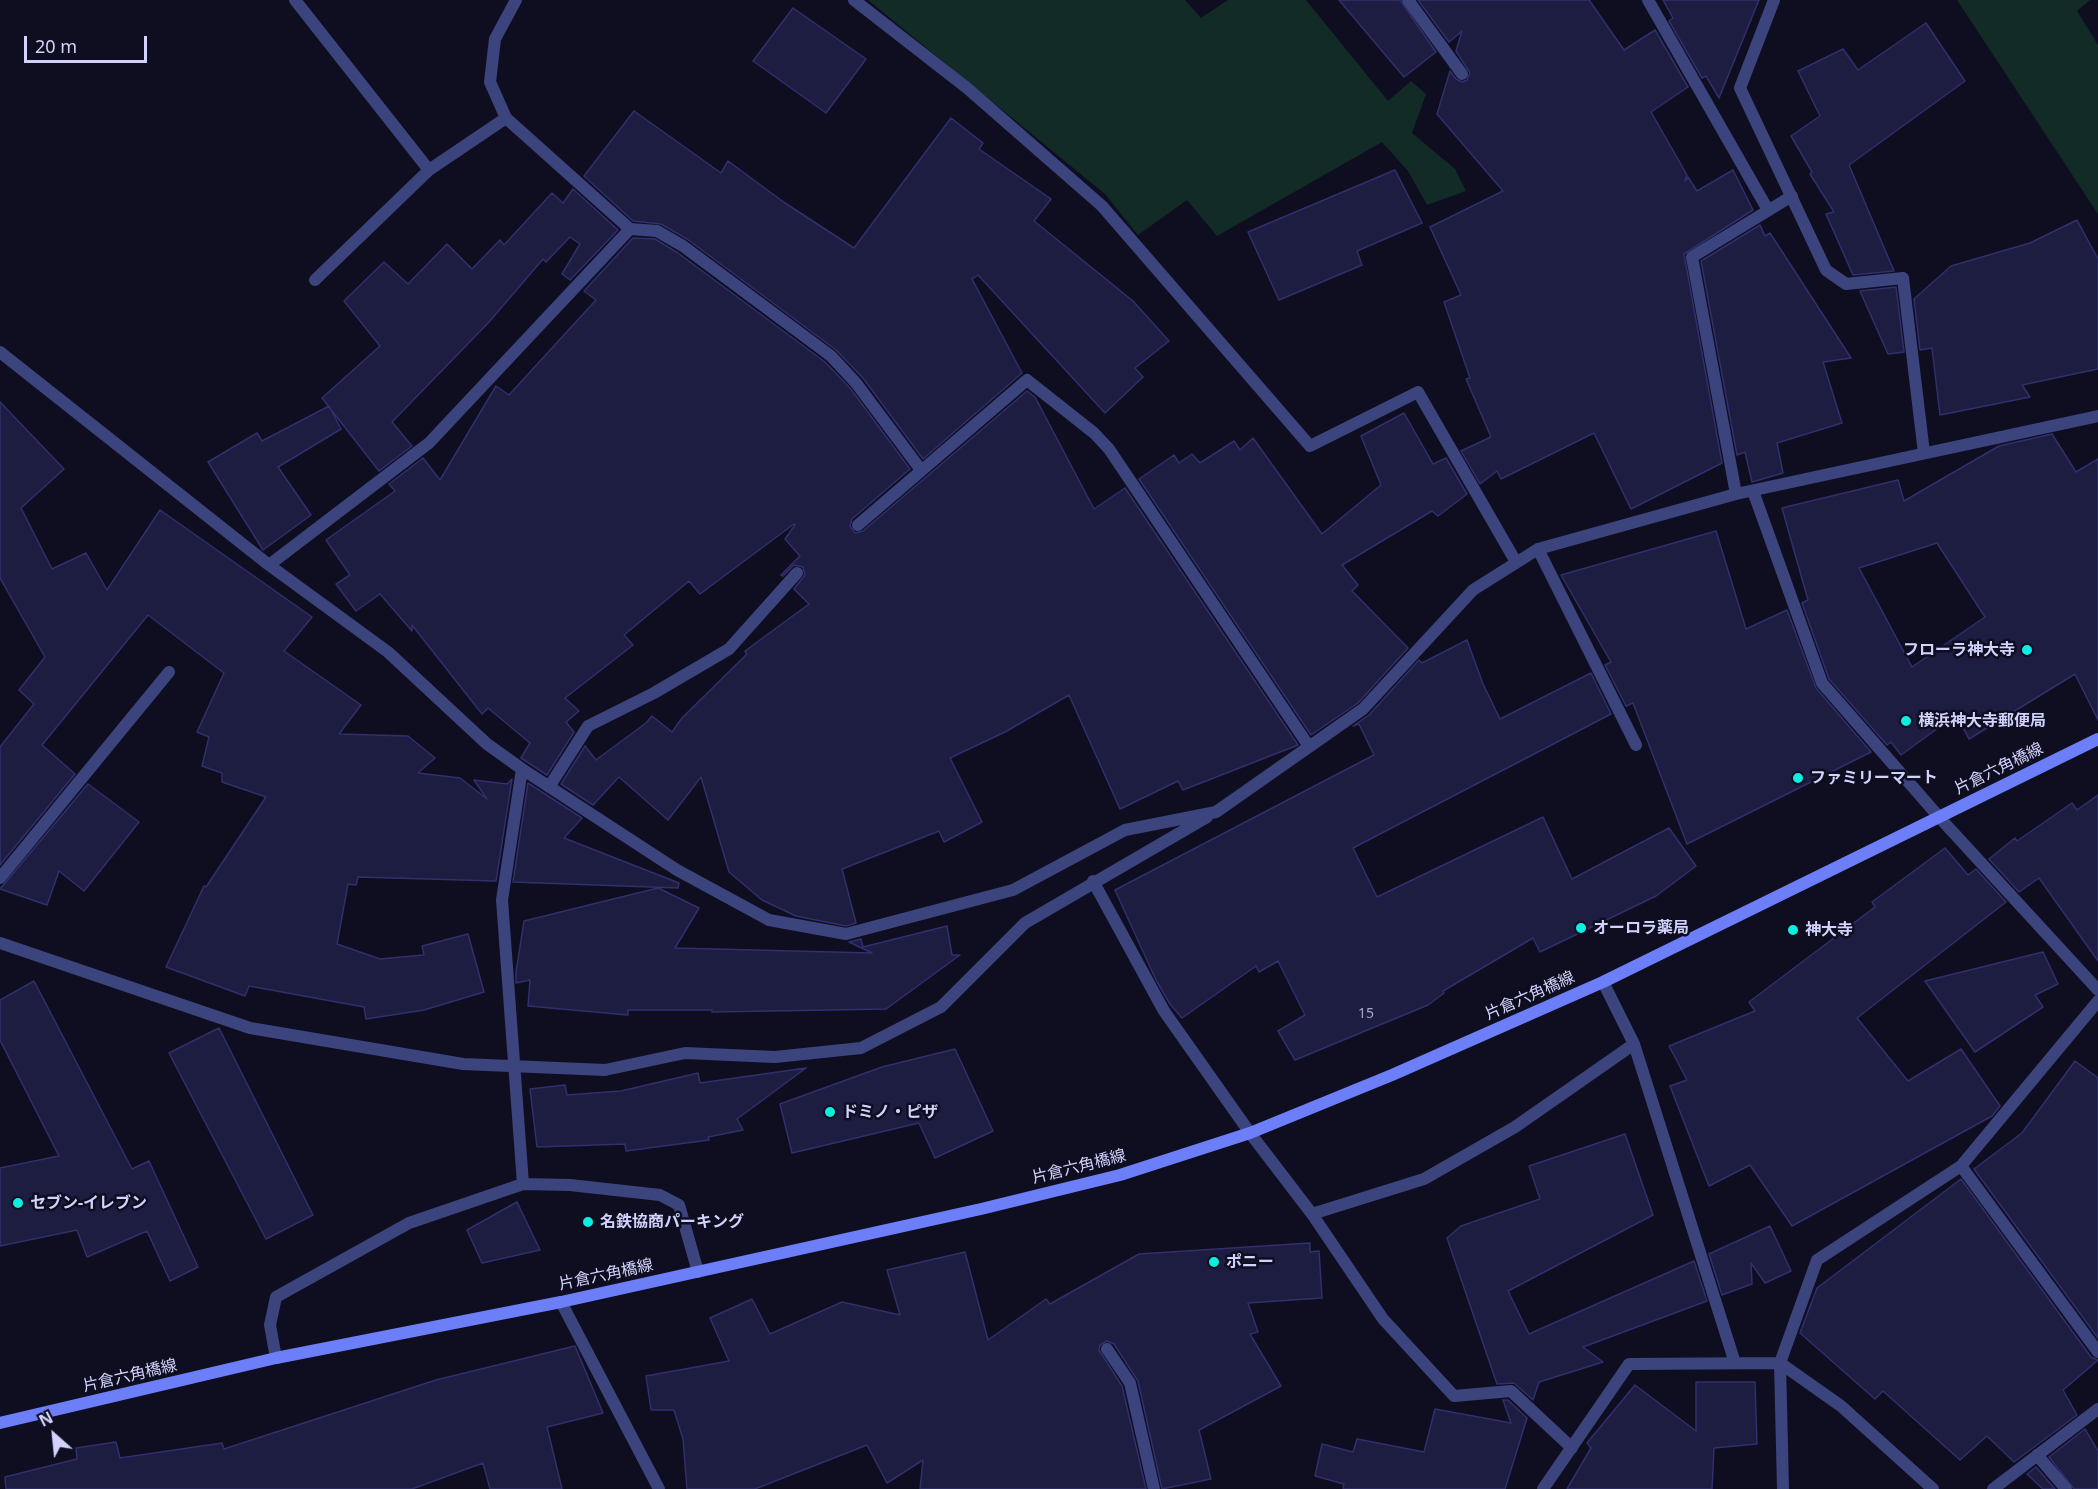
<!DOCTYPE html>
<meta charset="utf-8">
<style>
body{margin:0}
#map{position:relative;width:2098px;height:1489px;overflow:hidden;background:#0f0e21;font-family:"Noto Sans",sans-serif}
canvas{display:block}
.north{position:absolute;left:24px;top:1405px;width:60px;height:60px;-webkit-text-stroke:4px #0f0e21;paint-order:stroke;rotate:333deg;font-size:16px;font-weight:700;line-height:24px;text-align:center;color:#d1d3fd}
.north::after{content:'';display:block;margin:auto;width:21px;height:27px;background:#d1d3fd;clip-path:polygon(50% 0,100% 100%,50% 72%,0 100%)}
.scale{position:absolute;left:24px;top:36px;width:123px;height:27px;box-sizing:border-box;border:3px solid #d1d3fd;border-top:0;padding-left:8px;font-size:18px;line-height:21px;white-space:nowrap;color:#d1d3fd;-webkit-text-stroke:4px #0f0e21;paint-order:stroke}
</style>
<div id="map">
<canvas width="2098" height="1489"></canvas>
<div class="north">N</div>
<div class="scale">20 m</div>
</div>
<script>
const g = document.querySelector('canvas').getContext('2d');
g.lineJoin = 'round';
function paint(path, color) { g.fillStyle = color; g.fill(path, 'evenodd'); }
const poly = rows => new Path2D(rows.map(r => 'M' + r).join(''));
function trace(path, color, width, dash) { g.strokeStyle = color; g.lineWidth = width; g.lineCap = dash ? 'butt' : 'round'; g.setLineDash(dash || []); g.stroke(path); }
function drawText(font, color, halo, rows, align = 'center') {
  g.font = font + ' "Noto Sans","Noto Sans JP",sans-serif'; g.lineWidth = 5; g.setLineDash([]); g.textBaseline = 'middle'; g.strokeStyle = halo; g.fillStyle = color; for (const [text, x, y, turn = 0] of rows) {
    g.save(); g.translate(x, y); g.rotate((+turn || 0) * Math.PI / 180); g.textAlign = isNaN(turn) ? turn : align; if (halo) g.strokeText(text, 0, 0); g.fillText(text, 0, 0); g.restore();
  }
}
const green = poly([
 [868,0,1185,0,1201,18,1228,0,1306,0,1388,101,1411,81,1426,94,1412,133,1455,169,1466,191,1427,205,1408,171,1382,142,1217,236,1187,200,1138,235,1105,194],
 [1957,0,2090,0,2077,11,2098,45,2098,214]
]);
const building = poly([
 [1339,0,1400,0,1436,52,1404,77,1339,0],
 [1418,0,1589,0,1624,50,1655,30,1688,87,1651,112,1687,175,1685,181,1688,177,1697,191,1733,170,1753,210,1684,254,1722,463,1631,509,1594,433,1501,479,1497,471,1480,484,1461,451,1491,437,1466,379,1470,378,1444,302,1461,295,1430,227,1503,191,1437,114,1450,71,1456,79,1462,82,1467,80,1470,73,1456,51,1462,31,1449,42,1418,0],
 [1663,0,1759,0,1719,98,1706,76,1702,78,1669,21,1673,18,1663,0],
 [793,8,866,59,826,113,753,61,793,8],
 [1926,23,1965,81,1849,165,1894,271,1853,275,1826,214,1834,212,1810,174,1812,172,1791,136,1820,116,1798,71,1843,49,1858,70,1926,23],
 [634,111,721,173,728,161,785,203,854,248,951,118,983,143,979,149,1051,199,1034,221,1133,301,1169,341,1135,368,1143,377,1105,413,978,275,972,279,1022,373,923,459,863,378,836,350,687,239,661,224,633,221,584,176,634,111],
 [1395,170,1422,223,1357,251,1362,265,1279,300,1248,232,1395,170],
 [573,189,618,230,570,280,562,274,580,244,570,237,546,262,543,259,489,322,392,422,412,446,379,471,322,398,380,346,344,301,384,262,408,284,447,244,472,269,500,240,504,245,552,193,563,203,573,189],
 [2077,220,2098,259,2098,369,2022,385,2030,397,1940,415,1932,348,1920,350,1914,299,1951,266,2030,243,2077,220],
 [1760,225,1765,236,1770,233,1851,358,1823,362,1842,423,1777,443,1783,473,1752,482,1745,452,1737,455,1701,261,1760,225],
 [633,238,655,239,678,253,825,362,850,388,910,469,852,519,850,526,855,533,863,531,1027,391,1035,397,1094,509,1125,488,1298,745,1183,790,1178,781,1120,809,1069,695,1005,732,950,758,982,822,944,842,939,831,842,869,856,923,846,926,796,916,762,900,729,872,701,777,668,820,619,777,593,805,561,784,585,746,596,760,646,723,652,716,672,732,682,718,747,654,745,651,809,604,794,589,805,575,803,567,794,565,783,576,781,575,800,556,785,539,795,525,794,524,700,594,689,581,624,635,633,645,565,698,579,711,566,722,574,732,547,775,521,758,530,743,488,708,482,714,412,625,412,631,380,594,356,611,336,584,350,575,326,540,395,491,389,484,423,458,440,480,496,386,509,395,596,300,584,291,633,238],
 [1896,287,1904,352,1888,354,1860,291,1896,287],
 [0,402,64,469,21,508,52,569,86,553,107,590,160,510,312,617,284,651,361,705,339,734,408,736,435,758,418,773,460,778,487,799,474,780,507,784,512,779,496,881,358,877,356,885,348,884,337,944,380,959,424,955,422,946,468,934,484,992,424,1010,366,1019,364,1007,249,986,245,996,166,967,204,886,206,887,266,797,222,782,222,773,202,766,209,737,197,732,224,673,148,615,42,745,75,774,0,865,0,747,34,704,19,690,45,657,0,578,0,402],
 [329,406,341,429,278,467,311,515,263,550,208,462,257,433,262,441,329,406],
 [1404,413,1433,464,1446,458,1467,494,1438,516,1432,511,1342,565,1358,585,1352,591,1408,648,1358,703,1311,735,1139,479,1174,455,1179,463,1192,454,1200,463,1234,441,1240,450,1253,438,1322,534,1381,485,1361,436,1404,413],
 [2052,434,2076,472,2098,459,2098,720,2075,674,1969,739,1956,715,1901,755,1891,742,1887,745,1829,679,1802,603,1808,600,1782,508,1898,480,1904,501,1999,446,2052,434],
 [1937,543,1985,617,1912,667,1859,568,1937,543],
 [1716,531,1746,629,1787,610,1816,688,1871,752,1687,844,1633,703,1626,706,1605,665,1611,662,1561,575,1716,531],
 [1467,640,1483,684,1500,719,1591,673,1611,714,1353,848,1377,897,1543,817,1572,879,1669,828,1696,866,1656,896,1540,952,1533,938,1443,991,1444,993,1428,1005,1295,1060,1278,1031,1305,1015,1278,961,1259,972,1256,966,1182,1018,1170,1004,1156,980,1115,890,1374,755,1359,724,1353,726,1369,715,1419,660,1422,663,1467,640],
 [528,783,582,818,564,838,679,883,678,888,513,882,528,783],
 [88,784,139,822,84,891,59,871,47,905,0,889,88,784],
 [2098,795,2098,961,2039,878,2019,892,1989,859,2015,838,2017,841,2072,803,2077,810,2098,795],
 [1945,848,1968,875,1976,869,2006,902,1857,1018,1908,1081,1961,1049,2000,1106,1992,1116,1792,1226,1750,1165,1709,1186,1670,1086,1687,1080,1669,1046,1755,1011,1749,1002,1875,907,1872,902,1945,848],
 [658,888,699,908,675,948,872,953,849,942,861,939,863,947,947,926,952,955,960,955,886,1009,712,1012,712,1010,628,1010,628,1015,528,1006,530,980,516,983,516,972,524,921,658,888],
 [2043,952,2058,984,2035,995,2043,1007,1975,1052,1925,981,2043,952],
 [34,981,132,1169,149,1161,198,1267,170,1281,147,1231,87,1257,77,1230,0,1246,0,1168,59,1156,0,1040,0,1000,34,981],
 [219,1028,313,1215,266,1239,169,1053,219,1028],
 [955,1049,993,1131,935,1158,919,1123,792,1153,780,1104,882,1067,955,1049],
 [2075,1061,2098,1078,2098,1338,1974,1169,2022,1133,2075,1061],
 [806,1068,737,1119,743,1130,708,1137,709,1140,626,1151,625,1144,537,1147,530,1089,565,1085,567,1095,621,1091,698,1073,700,1083,806,1068],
 [1625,1134,1653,1215,1508,1291,1529,1334,1694,1261,1707,1301,1583,1347,1603,1362,1539,1382,1533,1400,1514,1383,1497,1384,1447,1238,1461,1226,1540,1199,1529,1166,1625,1134],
 [1961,1179,2091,1357,2098,1360,2063,1390,2077,1415,2014,1462,1987,1436,1960,1460,1883,1391,1875,1399,1800,1333,1817,1288,1961,1179],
 [517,1202,540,1250,482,1263,467,1230,517,1202],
 [1770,1226,1791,1271,1765,1283,1751,1263,1752,1284,1722,1295,1709,1254,1770,1226],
 [1310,1243,1310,1252,1319,1251,1322,1298,1248,1303,1258,1332,1250,1334,1281,1386,1199,1430,1211,1479,1162,1489,1138,1381,1114,1344,1107,1341,1100,1345,1099,1350,1122,1386,1146,1489,920,1489,923,1460,887,1483,867,1445,755,1489,687,1489,683,1439,674,1410,651,1410,646,1376,729,1361,710,1318,752,1299,770,1334,842,1302,900,1315,887,1270,965,1252,988,1340,1046,1299,1050,1304,1139,1254,1310,1243],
 [575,1346,603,1413,547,1427,562,1489,490,1489,483,1463,412,1489,6,1489,5,1477,77,1459,76,1448,116,1442,120,1458,222,1443,224,1449,436,1380,575,1346],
 [1696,1382,1755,1382,1757,1444,1714,1448,1712,1489,1567,1489,1591,1448,1587,1443,1635,1385,1696,1431,1696,1382],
 [1503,1400,1508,1400,1527,1418,1505,1489,1343,1489,1344,1484,1315,1476,1322,1444,1353,1452,1357,1439,1424,1452,1435,1409,1511,1423,1503,1400],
 [2085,1429,2098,1451,2098,1489,2074,1489,2049,1457,2085,1429],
 [2036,1467,2055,1489,2043,1489,2027,1474,2036,1467]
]);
const lane = poly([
 [295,0,429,170],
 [516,0,495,39,490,82,506,118,630,229],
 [1408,0,1462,74],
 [1774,0,1740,88,1826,270,1846,284,1903,278,1924,453],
 [315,280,429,170,506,118],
 [1538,549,1636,745],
 [549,787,588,726,654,693,729,649,797,573],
 [0,878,169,672]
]);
const street = poly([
 [854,0,967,88,1102,206,1310,446,1418,392,1516,562],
 [1648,0,1768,210],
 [0,352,269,565,388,652,487,744,522,769,677,870,769,920,846,934,1013,890,1125,830,1216,812,1363,709,1473,590,1538,549,1736,494,2098,416],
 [1753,491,1822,683,1939,817,2098,990],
 [1736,494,1692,257,1792,196],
 [858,525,1027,380,1094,433,1109,449,1308,745],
 [269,565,429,443,630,229,657,231,683,246,831,356,856,383,921,470],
 [522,769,502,900,523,1184],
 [1093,881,1164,1011,1250,1133,1312,1214,1383,1319,1454,1396,1511,1391,1572,1448],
 [0,943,250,1028,463,1064,605,1070,685,1053,775,1057,861,1048,941,1007,1025,923,1207,817],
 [1603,982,1634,1044,1735,1363],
 [1961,1166,2098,1352],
 [1312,1214,1424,1179,1515,1127,1634,1044],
 [561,1302,659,1489],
 [1107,1349,1130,1383,1154,1489],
 [276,1358,270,1325,276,1297,409,1223,523,1184,570,1185,660,1195,679,1205,698,1272],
 [2037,1455,2066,1489],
 [1543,1489,1629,1364,1780,1363,1841,1406,1933,1489],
 [1783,1489,1780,1363,1817,1260,1961,1166,2098,1001],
 [1993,1489,2098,1409]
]);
const secondary = poly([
 [0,1423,276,1358,561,1302,981,1209,1120,1175,1250,1133,1392,1075,1603,982,2098,739]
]);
const markers = [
 [2027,650,6,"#0ceee1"],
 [1906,721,6,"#0ceee1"],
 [1798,778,6,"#0ceee1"],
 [1581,928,6,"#0ceee1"],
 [1793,930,6,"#0ceee1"],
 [830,1112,6,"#0ceee1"],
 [18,1203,6,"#0ceee1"],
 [588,1222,6,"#0ceee1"],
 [1214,1262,6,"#0ceee1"]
];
const numberNames = [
 ["15",1366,1014]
];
const poiNames = [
 ["フローラ神大寺",2015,650,"right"],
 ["横浜神大寺郵便局",1918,721],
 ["ファミリーマート",1810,778],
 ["オーロラ薬局",1593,928],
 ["神大寺",1805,930],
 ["ドミノ・ピザ",842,1112],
 ["セブン-イレブン",30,1203],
 ["名鉄協商パーキング",600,1222],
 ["ポニー",1226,1262]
];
const streetNames = [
 ["片倉六角橋線",1999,769,-26],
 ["片倉六角橋線",1530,996,-24],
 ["片倉六角橋線",1079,1167,-14],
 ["片倉六角橋線",606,1275,-12],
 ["片倉六角橋線",130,1376,-13]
];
paint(green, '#122b26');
paint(building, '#1d1c41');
trace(building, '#312f6c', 1.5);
trace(lane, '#3c447e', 12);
trace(street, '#3c447e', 12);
trace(secondary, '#6d7ff8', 12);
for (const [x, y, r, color] of markers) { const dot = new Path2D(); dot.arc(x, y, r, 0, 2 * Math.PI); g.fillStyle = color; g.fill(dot); trace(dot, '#0f0e21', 2); }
drawText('14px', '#a4a5ce', null, numberNames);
drawText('bold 16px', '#d1d3fd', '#0f0e21', poiNames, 'left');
drawText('16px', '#d1d3fd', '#0f0e21', streetNames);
</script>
